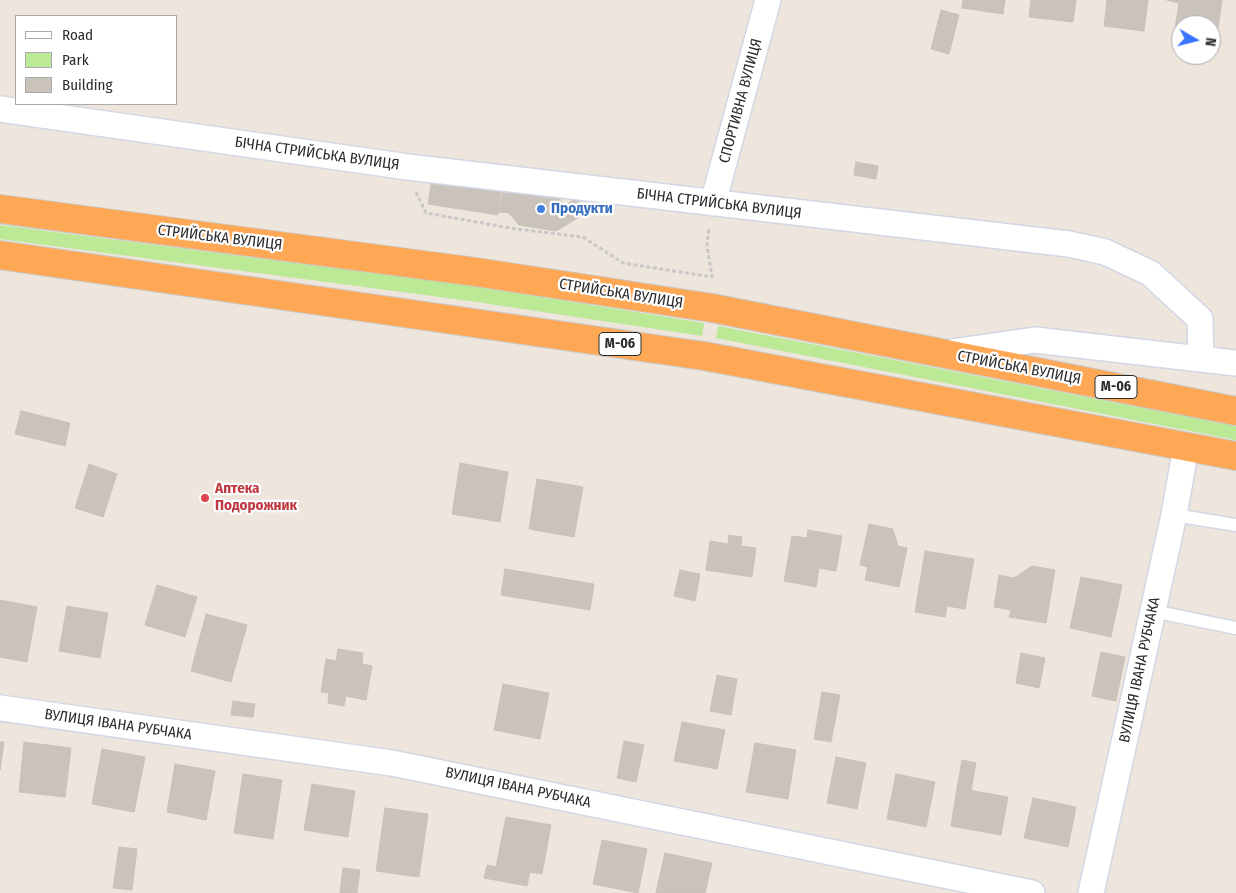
<!DOCTYPE html>
<meta charset="utf-8">
<style>
body{margin:0}
#map{position:relative;width:1236px;height:893px;overflow:hidden;background:#eee5dd;font-family:"Fira Sans Condensed",sans-serif}
canvas{display:block}
.legend{position:absolute;left:15px;top:15px;width:162px;height:90px;box-sizing:border-box;background:#fff;border:1px solid #aaa;margin:0;padding:6px 9px;list-style:none;font-size:15px;color:#2b2b2b}
.legend li{display:flex;align-items:center;gap:10px;height:25px}
.legend b{width:25px;border:1px solid #aaa}
.north{position:absolute;left:1171px;top:15px;width:50px;height:50px;box-sizing:border-box;background:#fff;border:1px solid #aaa;border-radius:50%;rotate:98deg;font-size:14px;font-weight:700;line-height:20px;text-align:center;color:#2b2b2b}
.north::after{content:'';display:block;margin:auto;width:18px;height:22px;background:#3974ff;clip-path:polygon(50% 0,100% 100%,50% 72%,0 100%)}
</style>
<div id="map">
<canvas width="1236" height="893"></canvas>
<ul class="legend">
<li><b style="height:6px;background:#fff"></b>Road</li>
<li><b style="height:14px;background:#bbe995"></b>Park</li>
<li><b style="height:14px;background:#c9c3bb"></b>Building</li>
</ul>
<div class="north">N</div>
</div>
<script>
const g = document.querySelector('canvas').getContext('2d');
g.lineJoin = 'round';
function paint(path, color) { g.fillStyle = color; g.fill(path, 'evenodd'); }
const poly = rows => new Path2D(rows.map(r => 'M' + r).join(''));
function trace(path, color, width, dash) { g.strokeStyle = color; g.lineWidth = width; g.lineCap = dash ? 'butt' : 'round'; g.setLineDash(dash || []); g.stroke(path); }
function drawText(font, color, halo, rows, align = 'center') {
  g.font = font + ' "Fira Sans Condensed",sans-serif'; g.lineWidth = 4.5; g.setLineDash([]); g.textBaseline = 'middle'; g.strokeStyle = halo; g.fillStyle = color; for (const [text, x, y, turn = 0] of rows) {
    g.save(); g.translate(x, y); g.rotate((+turn || 0) * Math.PI / 180); g.textAlign = isNaN(turn) ? turn : align; if (halo) g.strokeText(text, 0, 0); g.fillText(text, 0, 0); g.restore();
  }
}
const green = poly([
 [0,225,473,286,704,323,702,336,470,301,0,239],
 [718,326,1236,426,1236,440,716,338]
]);
const building = poly([
 [963,0,1005,0,1003,14,962,8,963,0],
 [1031,0,1076,0,1073,22,1029,17,1031,0],
 [1107,0,1148,0,1144,31,1104,26,1107,0],
 [1167,0,1222,0,1217,35,1211,34,1211,25,1181,25,1181,30,1175,29,1179,3,1167,0],
 [941,10,959,15,949,54,931,49,941,10],
 [856,162,878,166,876,179,854,175,856,162],
 [432,179,501,190,498,215,428,204,432,179],
 [503,189,558,196,564,206,577,198,586,213,556,231,519,225,509,213,499,212,503,189],
 [21,411,70,423,65,446,15,434,21,411],
 [460,463,508,472,500,522,452,514,460,463],
 [89,464,117,474,103,517,75,508,89,464],
 [537,479,583,487,574,537,529,529,537,479],
 [869,524,893,529,898,546,907,548,899,587,865,580,868,567,860,565,869,524],
 [808,530,842,536,836,571,819,568,816,587,784,581,792,536,807,538,808,530],
 [729,535,742,537,741,546,756,548,752,577,706,570,710,541,728,544,729,535],
 [925,551,974,559,965,609,947,606,945,617,915,612,925,551],
 [1032,566,1055,570,1046,623,1009,617,1011,610,994,607,999,575,1014,578,1032,566],
 [505,569,594,584,590,610,501,595,505,569],
 [680,570,700,574,695,601,674,596,680,570],
 [1081,577,1122,585,1111,637,1070,628,1081,577],
 [157,585,197,597,185,637,145,625,157,585],
 [0,600,37,607,27,662,0,657,0,600],
 [67,606,108,613,100,658,59,651,67,606],
 [206,614,247,625,231,682,191,671,206,614],
 [338,649,363,653,362,664,372,666,366,700,346,696,344,706,328,703,329,693,321,692,326,659,336,661,338,649],
 [1101,652,1125,657,1116,701,1092,696,1101,652],
 [1021,653,1045,658,1039,688,1016,683,1021,653],
 [717,675,737,679,731,715,710,711,717,675],
 [503,684,549,693,540,739,494,730,503,684],
 [822,692,840,695,831,742,814,739,822,692],
 [233,701,255,704,253,717,231,715,233,701],
 [682,722,725,730,717,769,674,761,682,722],
 [624,741,644,745,636,782,617,778,624,741],
 [0,742,4,742,0,770,0,742],
 [24,742,71,748,65,797,19,792,24,742],
 [755,743,796,750,788,799,746,792,755,743],
 [102,749,145,757,134,812,92,804,102,749],
 [836,757,866,763,857,809,827,803,836,757],
 [962,760,976,763,971,791,957,788,962,760],
 [175,764,215,771,206,820,167,812,175,764],
 [243,774,282,780,273,839,234,833,243,774],
 [896,774,935,782,926,827,887,819,896,774],
 [312,784,355,791,348,837,304,830,312,784],
 [957,788,1008,797,1001,835,951,826,957,788],
 [1033,798,1076,807,1068,847,1024,838,1033,798],
 [385,808,428,814,419,877,376,871,385,808],
 [506,817,551,825,542,874,530,872,527,886,484,878,487,865,496,867,506,817],
 [602,840,647,849,638,893,593,884,602,840],
 [119,847,137,849,132,890,113,888,119,847],
 [665,853,712,863,705,893,656,893,665,853],
 [343,868,360,870,357,893,340,893,343,868]
]);
const path = poly([
 [416,192,426,213,516,229,583,237,623,263,712,277,707,245,709,227]
]);
const service = poly([
 [1174,515,1236,525],
 [1153,611,1236,628]
]);
const minor = poly([
 [0,109,408,167,1069,244,1105,252,1150,273,1200,319,1201,357],
 [713,203,768,0],
 [951,352,1035,340,1236,363],
 [0,708,392,763,1032,893],
 [1091,893,1174,515,1186,447]
]);
const trunk = poly([
 [0,209,476,272,712,308,1236,411],
 [0,255,704,356,1236,456]
]);
const markers = [
 [541,209,5,"#3f7fe0"],
 [205,498,5,"#e0444e"]
];
const shields = [
 [620,344,42],
 [1116,387,42]
];
const shieldNames = [
 ["М-06",620,344],
 ["М-06",1116,387]
];
const streetNames = [
 ["СПОРТИВНА ВУЛИЦЯ",741,101,-75],
 ["БІЧНА СТРИЙСЬКА ВУЛИЦЯ",317,154,8],
 ["БІЧНА СТРИЙСЬКА ВУЛИЦЯ",719,204,7],
 ["СТРИЙСЬКА ВУЛИЦЯ",220,238,7],
 ["СТРИЙСЬКА ВУЛИЦЯ",621,294,9],
 ["СТРИЙСЬКА ВУЛИЦЯ",1019,368,11],
 ["ВУЛИЦЯ ІВАНА РУБЧАКА",1140,670,-78],
 ["ВУЛИЦЯ ІВАНА РУБЧАКА",118,725,8],
 ["ВУЛИЦЯ ІВАНА РУБЧАКА",518,788,12]
];
const shopNames = [
 ["Продукти",551,209]
];
const healthNames = [
 ["Аптека",215,489],
 ["Подорожник",215,506]
];
paint(green, '#bbe995');
paint(building, '#c9c3bb');
trace(building, '#cac1b6', 1);
trace(service, '#d2d7e5', 15);
trace(minor, '#d2d7e5', 28);
trace(trunk, '#c8c8c8', 30);
trace(path, '#c8c8c8', 3, [4, 2.5]);
trace(service, '#fff', 12);
trace(minor, '#fff', 25);
trace(trunk, '#fea856', 28);
for (const [x, y, r, color] of markers) { const dot = new Path2D(); dot.arc(x, y, r, 0, 2 * Math.PI); g.fillStyle = color; g.fill(dot); trace(dot, '#fff', 2); }
for (const [x, y, w] of shields) { const box = new Path2D(); box.roundRect(x - w / 2, y - 11.5, w, 23, 4); g.fillStyle = '#fff'; g.fill(box); trace(box, '#2b2b2b', 1); }
drawText('bold 14px', '#2b2b2b', null, shieldNames);
drawText('15px', '#2b2b2b', '#fff', streetNames);
drawText('bold 15px', '#366cbe', '#fff', shopNames, 'left');
drawText('bold 15px', '#be3a42', '#fff', healthNames, 'left');
</script>
